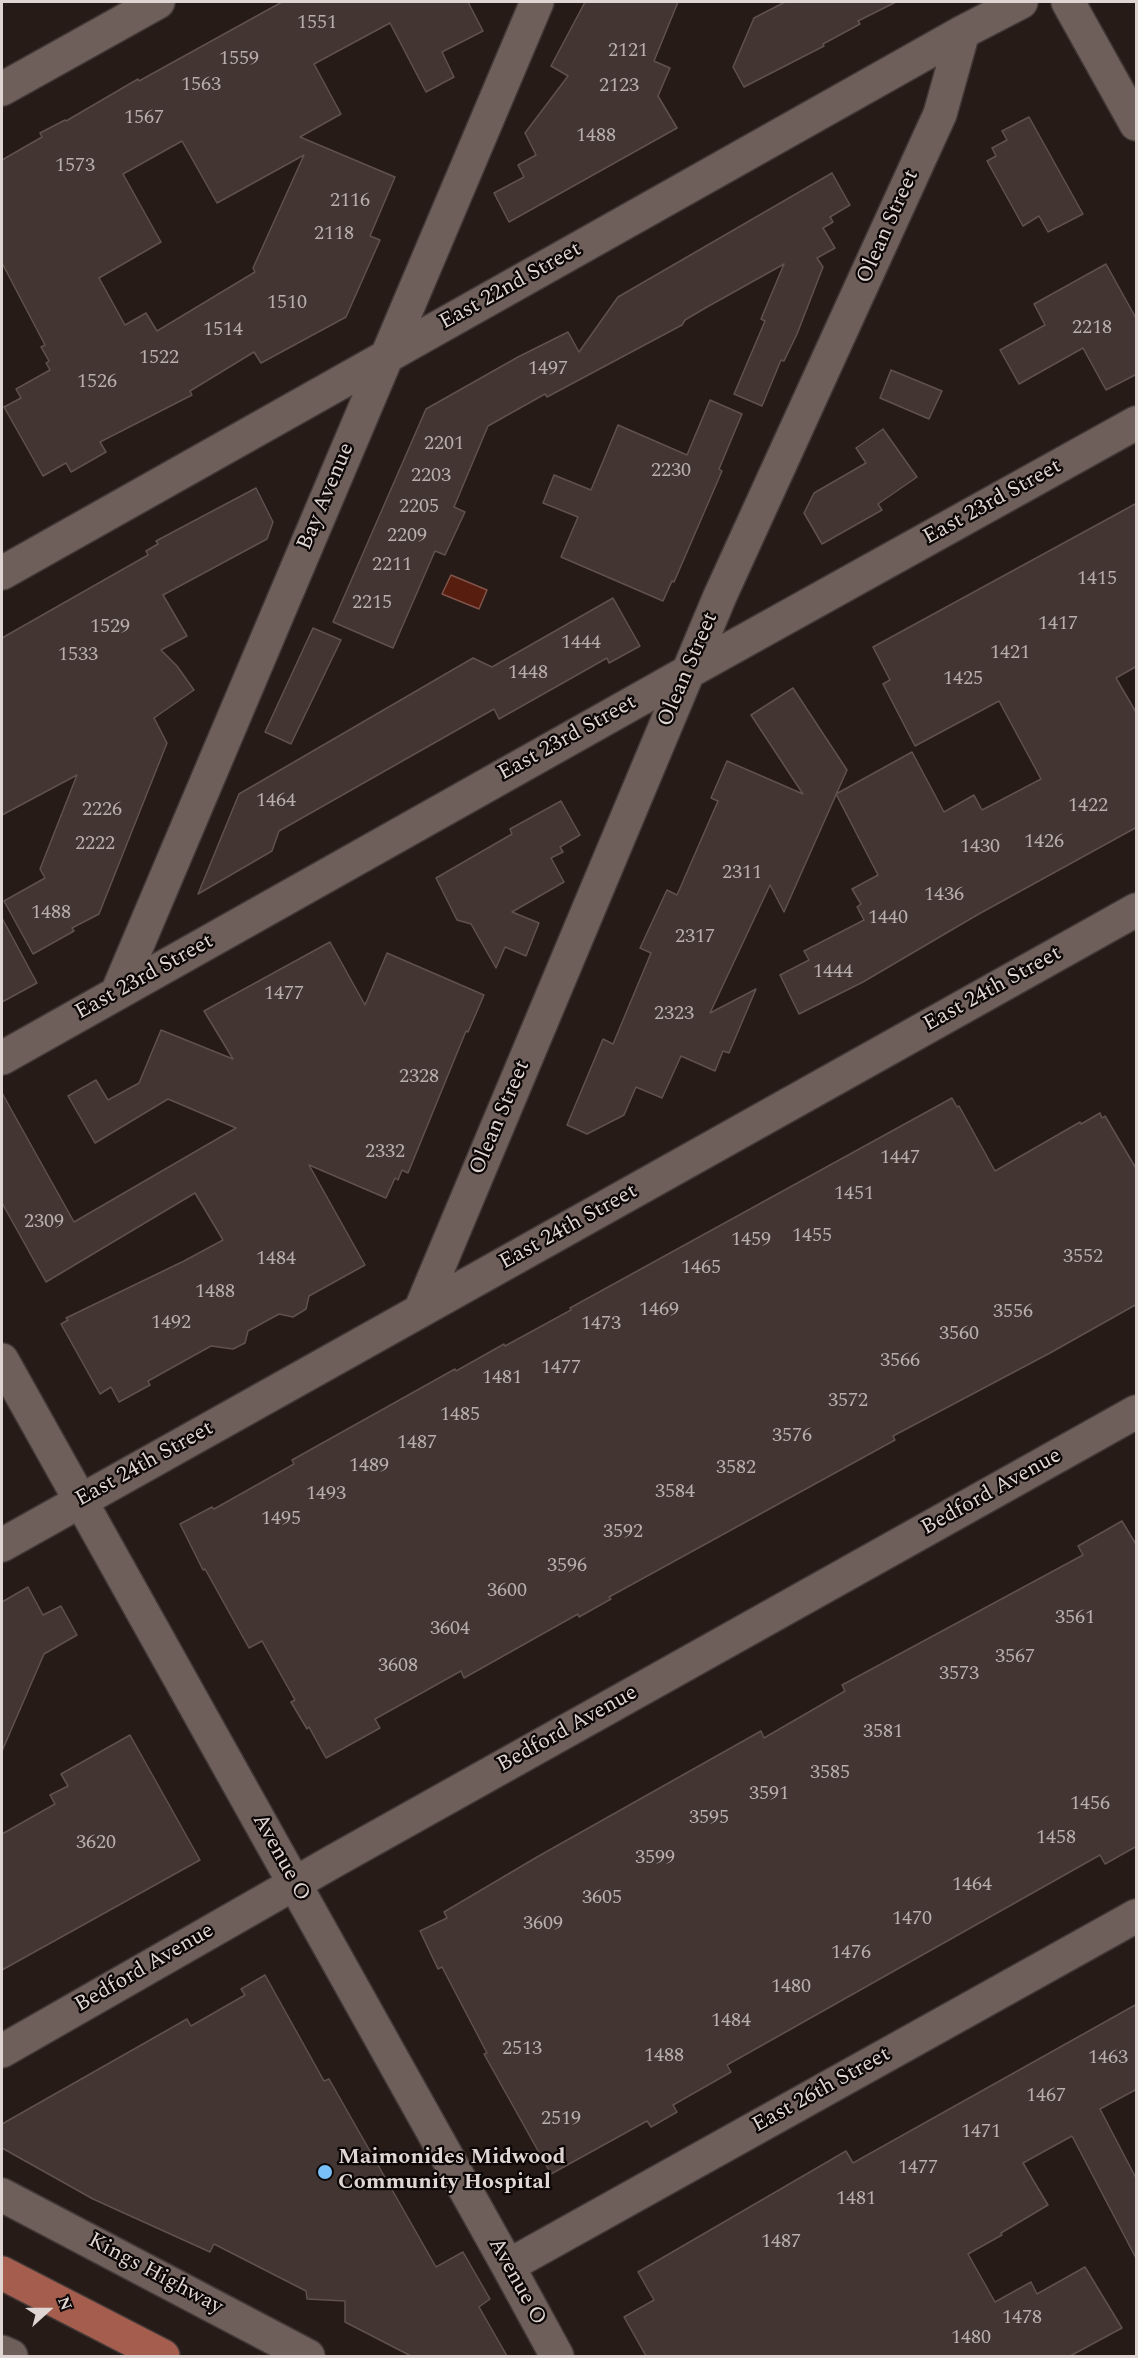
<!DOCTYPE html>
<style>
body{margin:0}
#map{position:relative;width:1138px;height:2358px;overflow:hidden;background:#271b18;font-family:Spectral,serif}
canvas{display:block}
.frame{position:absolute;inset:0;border:3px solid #dfd6d4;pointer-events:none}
.north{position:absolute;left:18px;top:2280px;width:60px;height:60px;-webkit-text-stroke:4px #0c0706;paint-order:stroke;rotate:69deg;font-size:16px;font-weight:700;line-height:24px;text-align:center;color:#dfd6d4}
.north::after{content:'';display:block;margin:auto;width:21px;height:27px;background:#dfd6d4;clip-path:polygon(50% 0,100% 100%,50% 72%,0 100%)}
</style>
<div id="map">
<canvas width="1138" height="2358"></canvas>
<div class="frame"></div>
<div class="north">N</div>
</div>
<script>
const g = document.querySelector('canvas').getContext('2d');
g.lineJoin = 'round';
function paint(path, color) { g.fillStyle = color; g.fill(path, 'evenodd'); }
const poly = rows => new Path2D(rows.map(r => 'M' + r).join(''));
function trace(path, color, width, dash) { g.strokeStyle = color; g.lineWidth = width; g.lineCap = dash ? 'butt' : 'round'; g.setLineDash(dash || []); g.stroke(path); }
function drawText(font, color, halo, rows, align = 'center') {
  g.font = font + ' Spectral,serif'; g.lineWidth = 4.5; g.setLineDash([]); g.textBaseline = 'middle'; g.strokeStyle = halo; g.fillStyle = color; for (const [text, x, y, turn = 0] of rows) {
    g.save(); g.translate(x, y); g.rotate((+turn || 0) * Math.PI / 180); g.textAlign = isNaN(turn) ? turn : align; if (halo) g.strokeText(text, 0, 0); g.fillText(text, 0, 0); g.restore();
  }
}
const water = poly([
 [451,575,487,590,479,609,442,594,451,575]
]);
const building = poly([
 [282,2,468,2,483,31,442,52,454,77,426,92,390,23,314,64,341,114,300,137,395,177,370,236,380,240,346,317,261,363,254,352,190,391,192,395,100,442,106,452,71,472,66,463,43,476,4,407,21,398,16,389,50,370,46,363,49,361,41,347,45,345,2,263,2,160,42,137,40,133,65,120,66,121,138,79,139,81,282,2],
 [182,141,217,203,304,155,253,268,255,272,157,331,146,313,125,325,99,278,161,242,123,174,182,141],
 [585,2,678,2,654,61,670,68,658,96,677,128,509,222,494,193,524,177,518,165,536,155,525,133,568,76,551,66,585,2],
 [785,2,896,2,858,21,860,24,823,44,824,46,744,87,733,67,754,18,785,2],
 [1029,117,1083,214,1048,232,1039,216,1023,226,987,161,996,156,992,148,1007,140,1002,131,1029,117],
 [832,173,850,205,830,217,833,222,823,228,835,248,817,258,823,267,797,334,784,361,781,360,762,406,734,394,765,321,761,319,784,264,707,307,685,320,682,325,547,397,545,394,488,426,454,507,465,512,445,555,435,551,393,648,333,622,426,409,518,357,568,332,579,352,618,297,832,173],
 [1106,264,1137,320,1137,374,1106,390,1083,348,1019,384,1000,350,1045,325,1034,304,1106,264],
 [891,370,942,391,929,419,880,398,891,370],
 [710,400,742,414,719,469,722,471,674,582,672,581,663,601,561,557,578,517,543,503,554,475,591,490,618,425,687,455,710,400],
 [883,429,917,477,878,504,882,510,822,544,804,513,814,493,866,463,856,448,883,429],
 [256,488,273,522,267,539,163,595,187,636,161,650,177,666,194,690,154,718,167,743,99,914,72,928,74,931,33,954,4,901,45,878,40,869,77,775,2,815,2,638,148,555,146,551,158,544,156,541,256,488],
 [1137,503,1137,666,1116,678,1137,714,1137,827,977,915,863,982,799,1014,780,975,809,960,804,951,864,920,857,907,861,904,852,889,878,875,836,794,912,752,944,812,974,795,982,810,1041,779,999,701,915,746,883,684,890,680,873,647,1137,503],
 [613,598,640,646,609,663,607,658,499,719,494,709,279,831,272,851,198,894,239,794,473,658,492,667,613,598],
 [313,628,341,640,291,744,265,732,313,628],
 [793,688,847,770,784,912,770,885,710,1013,756,989,729,1053,723,1051,715,1071,681,1056,662,1098,636,1087,624,1115,587,1134,567,1125,603,1039,613,1044,651,953,640,948,667,890,677,895,718,801,711,798,727,761,803,794,751,715,793,688],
 [561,801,580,835,560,847,563,852,551,858,564,882,512,912,539,923,526,956,505,947,496,968,471,924,457,920,436,878,512,834,510,829,561,801],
 [2,918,37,983,2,1002,2,918],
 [330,942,365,1005,387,953,484,995,468,1032,466,1031,408,1173,402,1170,398,1180,395,1178,386,1198,309,1165,365,1265,309,1296,306,1309,293,1317,279,1314,248,1331,245,1343,233,1349,211,1346,148,1381,150,1385,119,1402,111,1387,100,1394,61,1324,68,1320,66,1318,184,1261,223,1240,195,1193,46,1282,2,1203,2,1093,74,1222,236,1128,168,1099,95,1143,68,1096,96,1080,108,1100,139,1083,161,1030,233,1059,204,1011,330,942],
 [952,1098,957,1107,959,1106,995,1171,1080,1122,1081,1124,1100,1113,1102,1118,1105,1116,1137,1170,1137,1304,1050,1353,893,1436,895,1440,609,1597,611,1599,579,1617,578,1614,464,1678,461,1671,375,1719,380,1728,326,1758,309,1727,307,1729,291,1702,295,1700,262,1641,249,1648,205,1569,203,1570,180,1524,212,1507,214,1509,294,1464,292,1460,455,1369,456,1371,504,1344,505,1346,571,1310,570,1308,952,1098],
 [1122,1521,1137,1546,1137,1846,1105,1864,1100,1855,727,2065,731,2072,673,2105,677,2112,651,2127,647,2121,551,2174,484,2054,487,2053,442,1967,438,1969,420,1931,447,1918,444,1912,537,1857,761,1731,764,1738,845,1691,842,1685,1083,1555,1078,1546,1122,1521],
 [28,1587,43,1615,61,1606,77,1635,44,1654,2,1751,2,1602,28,1587],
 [130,1735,200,1860,2,1970,2,1834,55,1804,50,1795,68,1786,61,1774,130,1735],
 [265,1975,324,2081,329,2079,436,2267,463,2252,490,2299,479,2307,507,2356,411,2356,345,2322,345,2301,307,2299,306,2291,214,2244,210,2252,93,2199,2,2148,2,2124,187,2019,191,2026,245,1995,241,1989,265,1975],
 [1137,2004,1137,2089,1100,2109,1137,2180,1137,2260,1072,2136,1023,2163,1048,2205,1001,2233,1002,2235,968,2254,995,2302,1031,2282,1037,2294,1085,2267,1122,2328,1070,2356,646,2356,624,2317,654,2300,638,2272,846,2151,853,2163,1137,2004]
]);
const street = poly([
 [1068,2,1136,124],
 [2,89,158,2],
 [2,573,963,32,1021,2],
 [117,993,537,2],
 [2,1058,688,672,1136,423],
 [420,1311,720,596,940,114,963,32],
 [2,1360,508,2266,557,2356],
 [2,1545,1136,910],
 [508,2266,1136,1916]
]);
const secondary = poly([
 [2,2051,334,1861,1136,1412],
 [2,2195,308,2356],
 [2,2352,11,2356]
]);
const primary = poly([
 [2,2273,163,2356]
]);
const markers = [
 [325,2172,8,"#79bff8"]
];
const numberNames = [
 ["1551",317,24],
 ["2121",628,52],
 ["1559",239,60],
 ["1563",201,86],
 ["2123",619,87],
 ["1567",144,119],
 ["1488",596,137],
 ["1573",75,167],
 ["2116",350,202],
 ["2118",334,235],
 ["1510",287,304],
 ["2218",1092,329],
 ["1514",223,331],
 ["1522",159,359],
 ["1497",548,370],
 ["1526",97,383],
 ["2201",444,445],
 ["2230",671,472],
 ["2203",431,477],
 ["2205",419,508],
 ["2209",407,537],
 ["2211",392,566],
 ["1415",1097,580],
 ["2215",372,604],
 ["1417",1058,625],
 ["1529",110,628],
 ["1444",581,644],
 ["1421",1010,654],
 ["1533",78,656],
 ["1448",528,674],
 ["1425",963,680],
 ["1464",276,802],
 ["1422",1088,807],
 ["2226",102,811],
 ["1426",1044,843],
 ["2222",95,845],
 ["1430",980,848],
 ["2311",742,874],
 ["1436",944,896],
 ["1488",51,914],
 ["1440",888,919],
 ["2317",695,938],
 ["1444",833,973],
 ["1477",284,995],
 ["2323",674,1015],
 ["2328",419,1078],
 ["2332",385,1153],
 ["1447",900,1159],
 ["1451",854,1195],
 ["2309",44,1223],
 ["1455",812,1237],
 ["1459",751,1241],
 ["3552",1083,1258],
 ["1484",276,1260],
 ["1465",701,1269],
 ["1488",215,1293],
 ["1469",659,1311],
 ["3556",1013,1313],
 ["1492",171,1324],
 ["1473",601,1325],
 ["3560",959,1335],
 ["3566",900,1362],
 ["1477",561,1369],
 ["1481",502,1379],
 ["3572",848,1402],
 ["1485",460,1416],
 ["3576",792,1437],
 ["1487",417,1444],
 ["1489",369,1467],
 ["3582",736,1469],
 ["3584",675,1493],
 ["1493",326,1495],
 ["1495",281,1520],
 ["3592",623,1533],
 ["3596",567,1567],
 ["3600",507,1592],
 ["3561",1075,1619],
 ["3604",450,1630],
 ["3567",1015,1658],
 ["3608",398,1667],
 ["3573",959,1675],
 ["3581",883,1733],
 ["3585",830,1774],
 ["3591",769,1795],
 ["1456",1090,1805],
 ["3595",709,1819],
 ["1458",1056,1839],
 ["3620",96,1844],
 ["3599",655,1859],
 ["1464",972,1886],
 ["3605",602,1899],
 ["1470",912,1920],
 ["3609",543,1925],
 ["1476",851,1954],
 ["1480",791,1988],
 ["1484",731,2022],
 ["2513",522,2050],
 ["1488",664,2057],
 ["1463",1108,2059],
 ["1467",1046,2097],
 ["2519",561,2120],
 ["1471",981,2133],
 ["1477",918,2169],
 ["1481",856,2200],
 ["1487",781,2243],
 ["1478",1022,2319],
 ["1480",971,2339]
];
const streetNames = [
 ["Olean Street",889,227,-66],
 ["East 22nd Street",511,287,-29],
 ["Bay Avenue",327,497,-67],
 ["East 23rd Street",993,503,-29],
 ["Olean Street",689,670,-67],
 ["East 23rd Street",568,739,-29],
 ["East 23rd Street",145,978,-29],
 ["East 24th Street",993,990,-29],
 ["Olean Street",501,1118,-67],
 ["East 24th Street",569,1228,-29],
 ["East 24th Street",145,1465,-29],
 ["Bedford Avenue",992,1493,-29],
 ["Bedford Avenue",568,1730,-29],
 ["Avenue O",280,1858,61],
 ["Bedford Avenue",145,1969,-30],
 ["East 26th Street",822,2091,-29],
 ["Kings Highway",155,2275,28],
 ["Avenue O",516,2282,61]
];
const poiNames = [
 ["Maimonides Midwood",338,2159],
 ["Community Hospital",338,2184]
];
paint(water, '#571d0f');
trace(water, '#80544a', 1.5);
paint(building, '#433632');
trace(building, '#60514e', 1.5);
trace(street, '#423836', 36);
trace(secondary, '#423836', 36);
trace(primary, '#423836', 36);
trace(street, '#6e5f5b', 33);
trace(secondary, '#6e5f5b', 33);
trace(primary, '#a55e4e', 33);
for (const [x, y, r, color] of markers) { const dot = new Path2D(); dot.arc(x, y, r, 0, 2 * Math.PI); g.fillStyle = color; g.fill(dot); trace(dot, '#0c0706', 2); }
drawText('20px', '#b8aeac', null, numberNames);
drawText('22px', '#dfd6d4', '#0c0706', streetNames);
drawText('bold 22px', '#dfd6d4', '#0c0706', poiNames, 'left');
</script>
